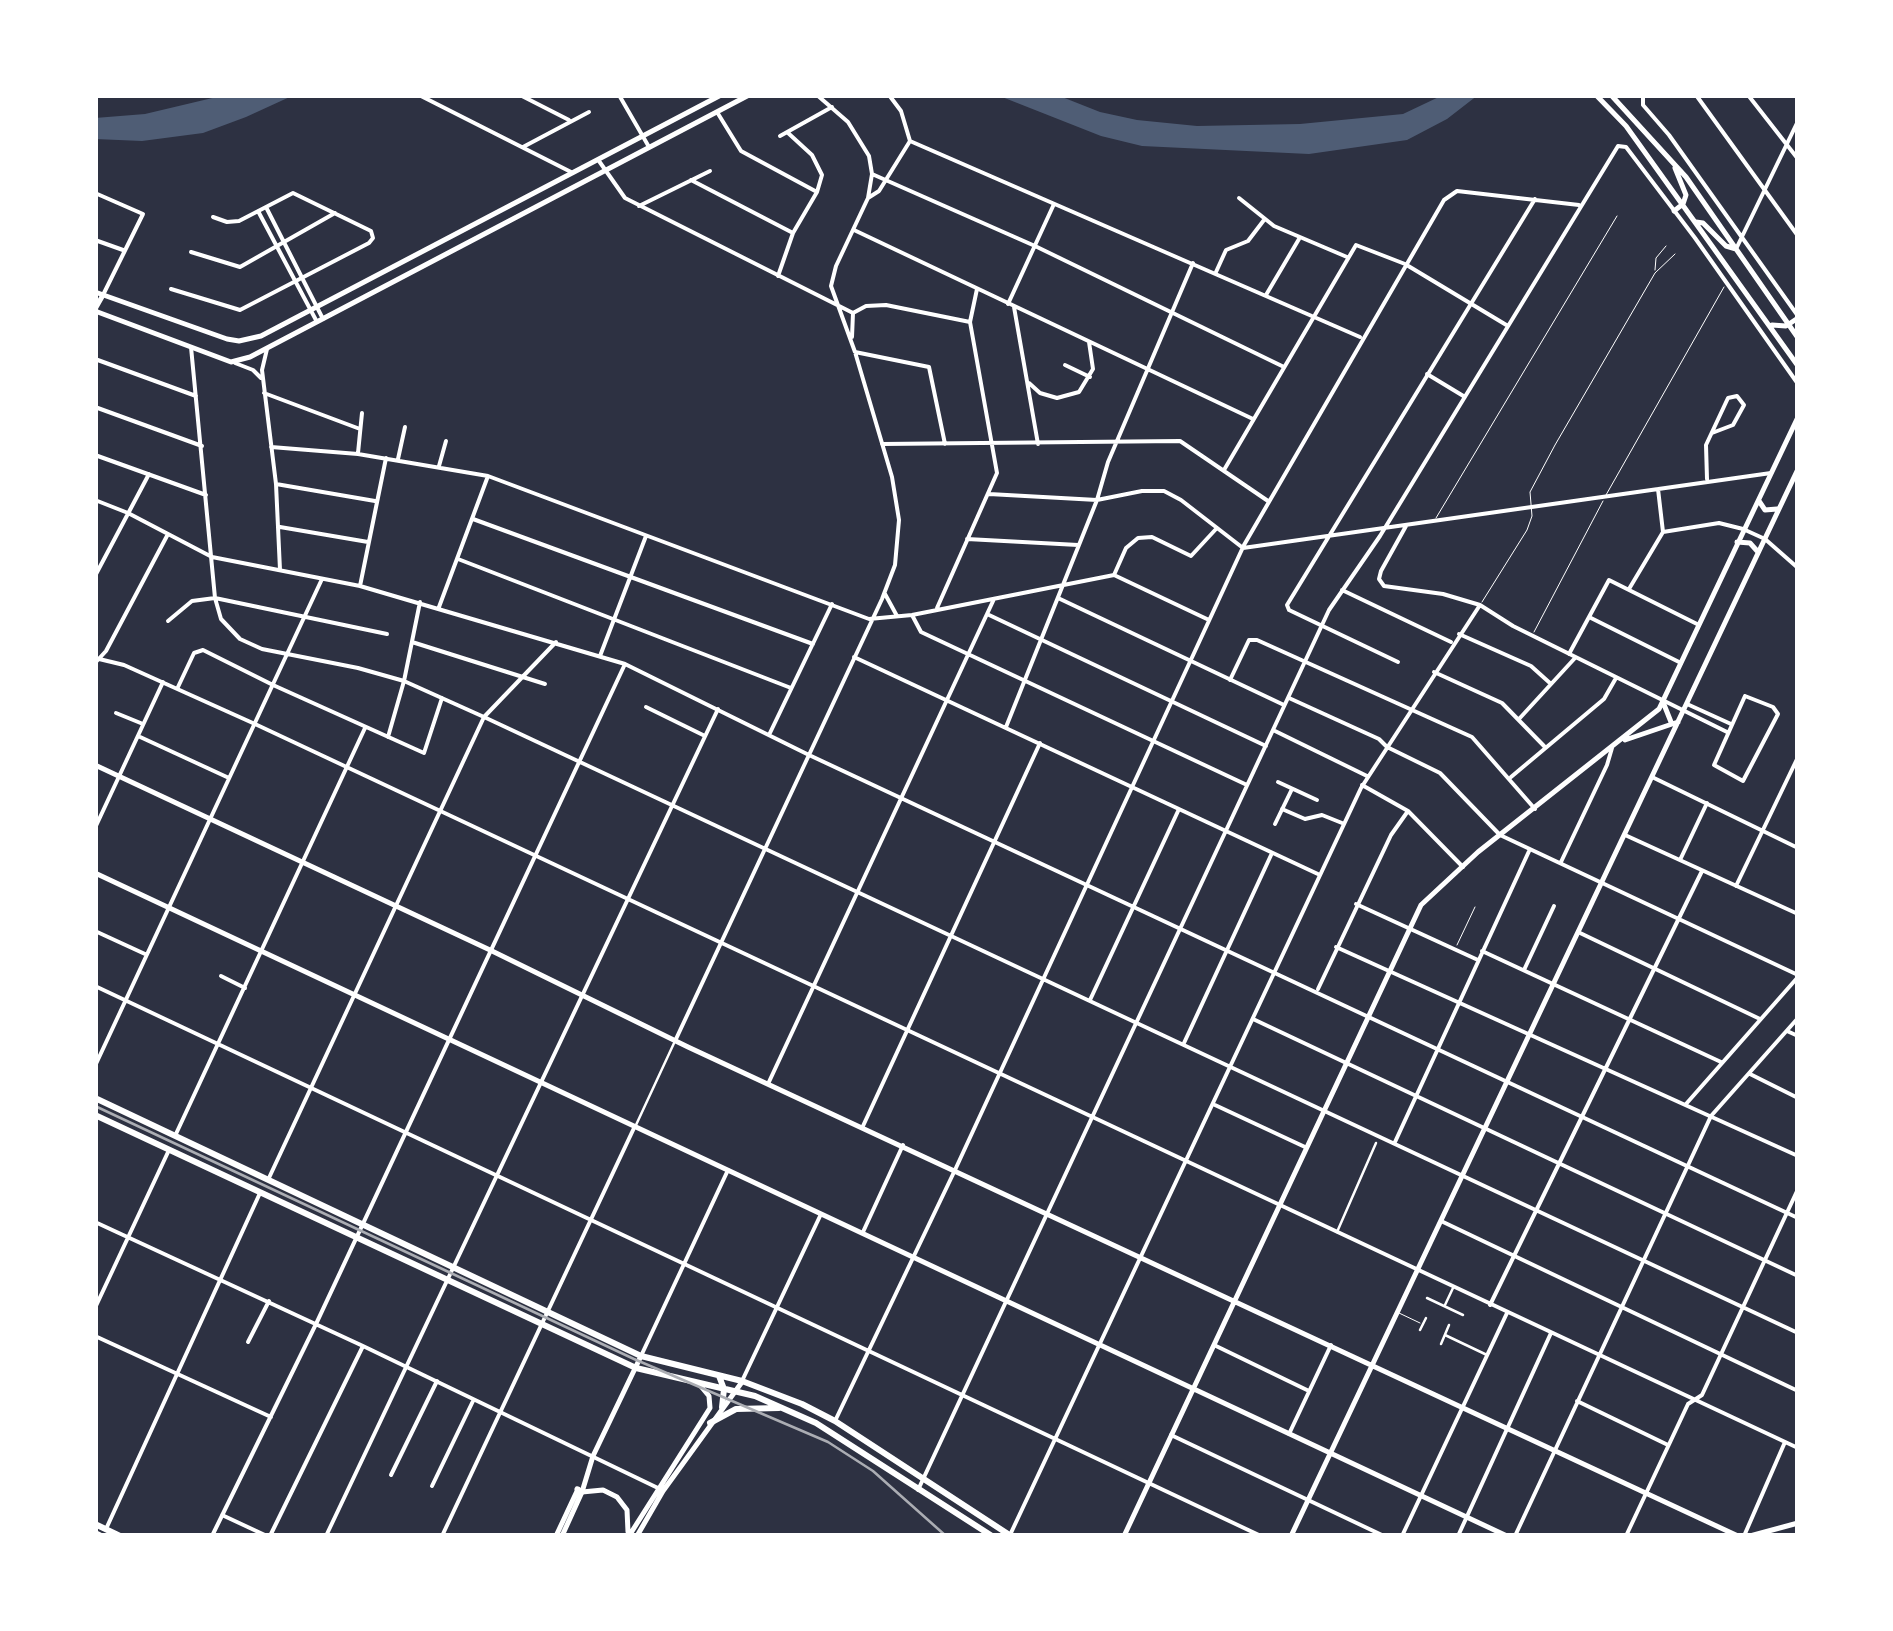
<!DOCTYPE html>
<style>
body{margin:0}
#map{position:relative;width:1893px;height:1631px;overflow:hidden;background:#2d3142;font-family:"Nunito Sans",sans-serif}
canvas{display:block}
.frame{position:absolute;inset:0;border:98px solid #fff;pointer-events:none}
</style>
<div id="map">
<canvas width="1893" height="1631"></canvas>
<div class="frame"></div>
</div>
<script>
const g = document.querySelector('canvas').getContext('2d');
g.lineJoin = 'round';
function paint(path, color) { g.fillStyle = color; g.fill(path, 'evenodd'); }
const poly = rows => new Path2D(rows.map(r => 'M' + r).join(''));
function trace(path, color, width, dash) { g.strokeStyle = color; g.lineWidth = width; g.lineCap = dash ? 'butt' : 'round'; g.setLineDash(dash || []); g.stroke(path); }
const water = poly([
 [225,95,294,95,246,117,203,133,142,141,95,139,95,118,145,114],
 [997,95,1057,95,1100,112,1137,120,1197,126,1300,124,1403,114,1443,95,1478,95,1447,119,1407,140,1309,154,1142,146,1101,136]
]);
const service = poly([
 [1655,270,1656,258,1666,246],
 [1606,495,1724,287],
 [1436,518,1617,216],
 [1482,602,1527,530,1532,516,1530,492,1555,445,1655,273,1675,254],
 [1534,632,1603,501],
 [1457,945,1475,907],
 [1399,1313,1420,1323]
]);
const pedestrian = poly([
 [636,1125,675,1041],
 [1337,1232,1376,1143],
 [1427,1298,1463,1315],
 [1445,1305,1453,1288],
 [1420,1330,1426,1318],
 [1445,1335,1487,1355],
 [1441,1344,1449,1325]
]);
const minor = poly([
 [419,95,571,172],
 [520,95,569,120],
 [619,95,649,147],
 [817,95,848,122,869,156,872,174,868,198],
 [889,95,901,111,910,141],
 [1643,95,1643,105,1669,135,1798,316],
 [1696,95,1798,236],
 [1748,95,1798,159],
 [717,112,741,151,817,192],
 [780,136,832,107],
 [910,141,1360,337],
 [523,147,589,112],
 [599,161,625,198,853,313,852,337],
 [872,174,1035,246,1284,367],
 [691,180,793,233],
 [95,193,143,214,103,295],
 [1239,198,1274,226,1347,257],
 [639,206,710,171],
 [266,207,323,319],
 [258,211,317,322],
 [854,230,1253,419],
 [95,240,123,250],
 [1737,247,1798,121],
 [191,252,240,267,335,213],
 [1216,272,1226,250,1248,241,1264,220],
 [778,276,793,233,817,192,822,175,812,155,787,132],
 [171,289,240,310,369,243,373,238,371,231,293,193,239,221,227,222,213,217],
 [1266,295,1299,239],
 [1008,304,1054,204],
 [1014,307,1038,444],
 [853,313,866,306,886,305,970,322],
 [191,347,215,598,221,619,240,639,262,649,358,668,404,681,484,717,1798,1333],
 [267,349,262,370,276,484,280,570],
 [855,352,929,367,945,444],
 [95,359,196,396],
 [235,363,253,370,261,378],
 [1065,365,1090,377],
 [1427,374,1465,397],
 [1029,383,1040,393,1057,398,1079,392,1093,369,1089,342],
 [264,393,360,429],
 [95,407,202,446],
 [882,444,1180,441,1268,501],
 [271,447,358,454,488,476,869,619,912,615,1114,575,1209,620],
 [358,453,362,413],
 [95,455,206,495],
 [398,459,405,427],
 [439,466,446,441],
 [1224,470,1356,245,1405,264,1508,326],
 [1707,479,1706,445,1728,398,1737,396,1744,405,1733,425,1712,433],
 [276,484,375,501],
 [1658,489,1663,532],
 [989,494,1097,500,1142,491,1164,491,1181,500,1243,548,1771,473],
 [95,500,128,513,212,557,360,586,625,664,809,755,1798,1218],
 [473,519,813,644],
 [1406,526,1381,571,1379,579,1384,586,1443,594,1480,605,1513,626,1727,732],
 [280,527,368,542],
 [967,539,1078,545],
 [458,559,791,688],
 [1114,575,1126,548,1138,538,1152,537,1191,556,1216,529],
 [95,576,149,474],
 [360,586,386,458],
 [1629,589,1663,532,1719,523,1743,529,1765,539,1798,568],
 [1342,590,1451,642],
 [885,594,897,616],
 [1058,598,1284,705],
 [439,607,488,476],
 [937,608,997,473,970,322,977,289],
 [987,614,1266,746],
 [912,615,921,632,1247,785],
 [1589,617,1681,663],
 [168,621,192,601,215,598,387,634],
 [1459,634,1531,666,1551,684],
 [412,642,545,684],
 [1569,654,1609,580,1699,625],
 [600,656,646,536],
 [854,657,1320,875],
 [95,658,124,665,255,724,1798,1448],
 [1398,662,1289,610,1287,605,1535,199],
 [95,663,106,651,168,534],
 [1434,672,1502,703,1544,746],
 [1230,680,1249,640,1257,640,1472,737,1535,809],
 [178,687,194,653,203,650,273,685,424,753,442,698],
 [1745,696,1773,707,1778,714,1743,781,1714,765,1745,696],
 [1289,698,1379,739,1387,747,1440,773,1500,835,1798,975],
 [1687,704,1731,724],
 [646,707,705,736],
 [116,713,143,724],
 [1519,719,1575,658],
 [1006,727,1097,500,1108,462,1193,263],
 [1273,730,1367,776],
 [769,735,832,604],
 [138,736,229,778],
 [388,737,404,681,420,602],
 [1511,777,1604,699,1616,678],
 [1652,777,1798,848],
 [1278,782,1317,800],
 [1362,785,1408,811,1463,867],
 [1282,809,1305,819,1322,815,1342,823],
 [1275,824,1292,789],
 [95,828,163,682],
 [1625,835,1798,914],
 [1680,860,1707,803],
 [1561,862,1607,765,1612,748],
 [1736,886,1798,757],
 [1356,904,1478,960],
 [95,931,145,954],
 [1578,932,1760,1019],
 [1336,947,1798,1156],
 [1482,951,1721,1062],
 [1524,970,1554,906],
 [221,976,245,988],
 [95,986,1261,1536],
 [1318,989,1391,835,1408,811],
 [1090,1000,1179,809],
 [1253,1019,1798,1276],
 [1787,1031,1798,1036],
 [676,1039,882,599,895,565,899,520,892,477,855,352,831,286,836,266,868,198,879,191,910,141],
 [1184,1043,1272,853],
 [95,1066,322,579],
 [1750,1074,1798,1098],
 [768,1084,994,599],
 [1686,1104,1798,977],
 [1215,1105,1305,1147],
 [863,1126,1040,743],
 [175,1136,365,728],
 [1395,1142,1530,849],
 [268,1180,484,717,556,642],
 [1441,1221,1798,1391],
 [95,1222,363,1346,660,1489],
 [863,1232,903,1145],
 [1490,1305,1702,871],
 [95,1308,169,1150],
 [95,1336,271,1417],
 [248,1342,269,1301],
 [1214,1345,1309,1391],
 [641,1356,728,1170],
 [742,1381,821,1214],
 [1577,1401,1668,1445],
 [835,1421,955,1170,1244,545,1444,200,1457,191,1579,205],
 [1289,1434,1331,1345],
 [1171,1435,1384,1536],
 [391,1475,437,1381],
 [432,1486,473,1401],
 [918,1490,1329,610,1380,536,1618,146,1626,147,1695,238,1798,384],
 [222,1515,267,1536],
 [106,1529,260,1193],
 [1010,1535,1361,788,1480,605],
 [212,1536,316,1324,625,664],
 [270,1536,363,1346],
 [326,1536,718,709],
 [442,1536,634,1128],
 [1402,1536,1507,1313],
 [1458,1536,1551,1333],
 [1515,1536,1711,1116,1798,1018],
 [1626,1536,1688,1404,1702,1395,1798,1189],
 [1744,1536,1785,1442]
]);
const tertiary = poly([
 [95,309,103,295],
 [1759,501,1765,510,1777,509],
 [1737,542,1750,543,1758,552],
 [1663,702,1671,722],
 [1625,740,1678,722],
 [95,765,490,950,688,1047,1738,1536],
 [95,873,1507,1536],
 [556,1536,578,1489],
 [562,1536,582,1492,593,1456,641,1356],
 [1124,1536,1421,905,1478,852,1659,709,1798,417],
 [1291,1536,1798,469],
 [1750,1536,1798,1523]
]);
const secondary = poly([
 [1596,95,1626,126,1798,366],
 [1611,95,1686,177,1798,338],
 [1674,211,1683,204,1686,195,1675,168],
 [1696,222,1703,223,1726,246,1736,249],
 [95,292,227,339,239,341,261,336,721,95],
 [95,311,231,362,250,357,749,95],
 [1772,325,1786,326,1798,318],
 [577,1489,582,1492,603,1490,617,1497,627,1510,628,1532],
 [629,1536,710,1408,709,1396,699,1384],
 [637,1536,663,1491,742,1382]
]);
const primary = poly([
 [95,1098,641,1356,742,1381,802,1404,835,1421,1011,1536],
 [95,1115,636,1368,755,1396,816,1423,992,1536],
 [719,1376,724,1389,722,1407],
 [710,1423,736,1409,779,1408]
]);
const trunk = poly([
 [95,1524,120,1536],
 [95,1533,101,1536]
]);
const rail = poly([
 [95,1106,634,1359,828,1442,873,1471,946,1536]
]);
paint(water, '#4f5d75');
trace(service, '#fff', 1);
trace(pedestrian, '#fff', 2.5);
trace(minor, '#fff', 4);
trace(tertiary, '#fff', 5);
trace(secondary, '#fff', 5);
trace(primary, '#fff', 6);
trace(trunk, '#fff', 6);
trace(rail, '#abadb3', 2.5);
</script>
